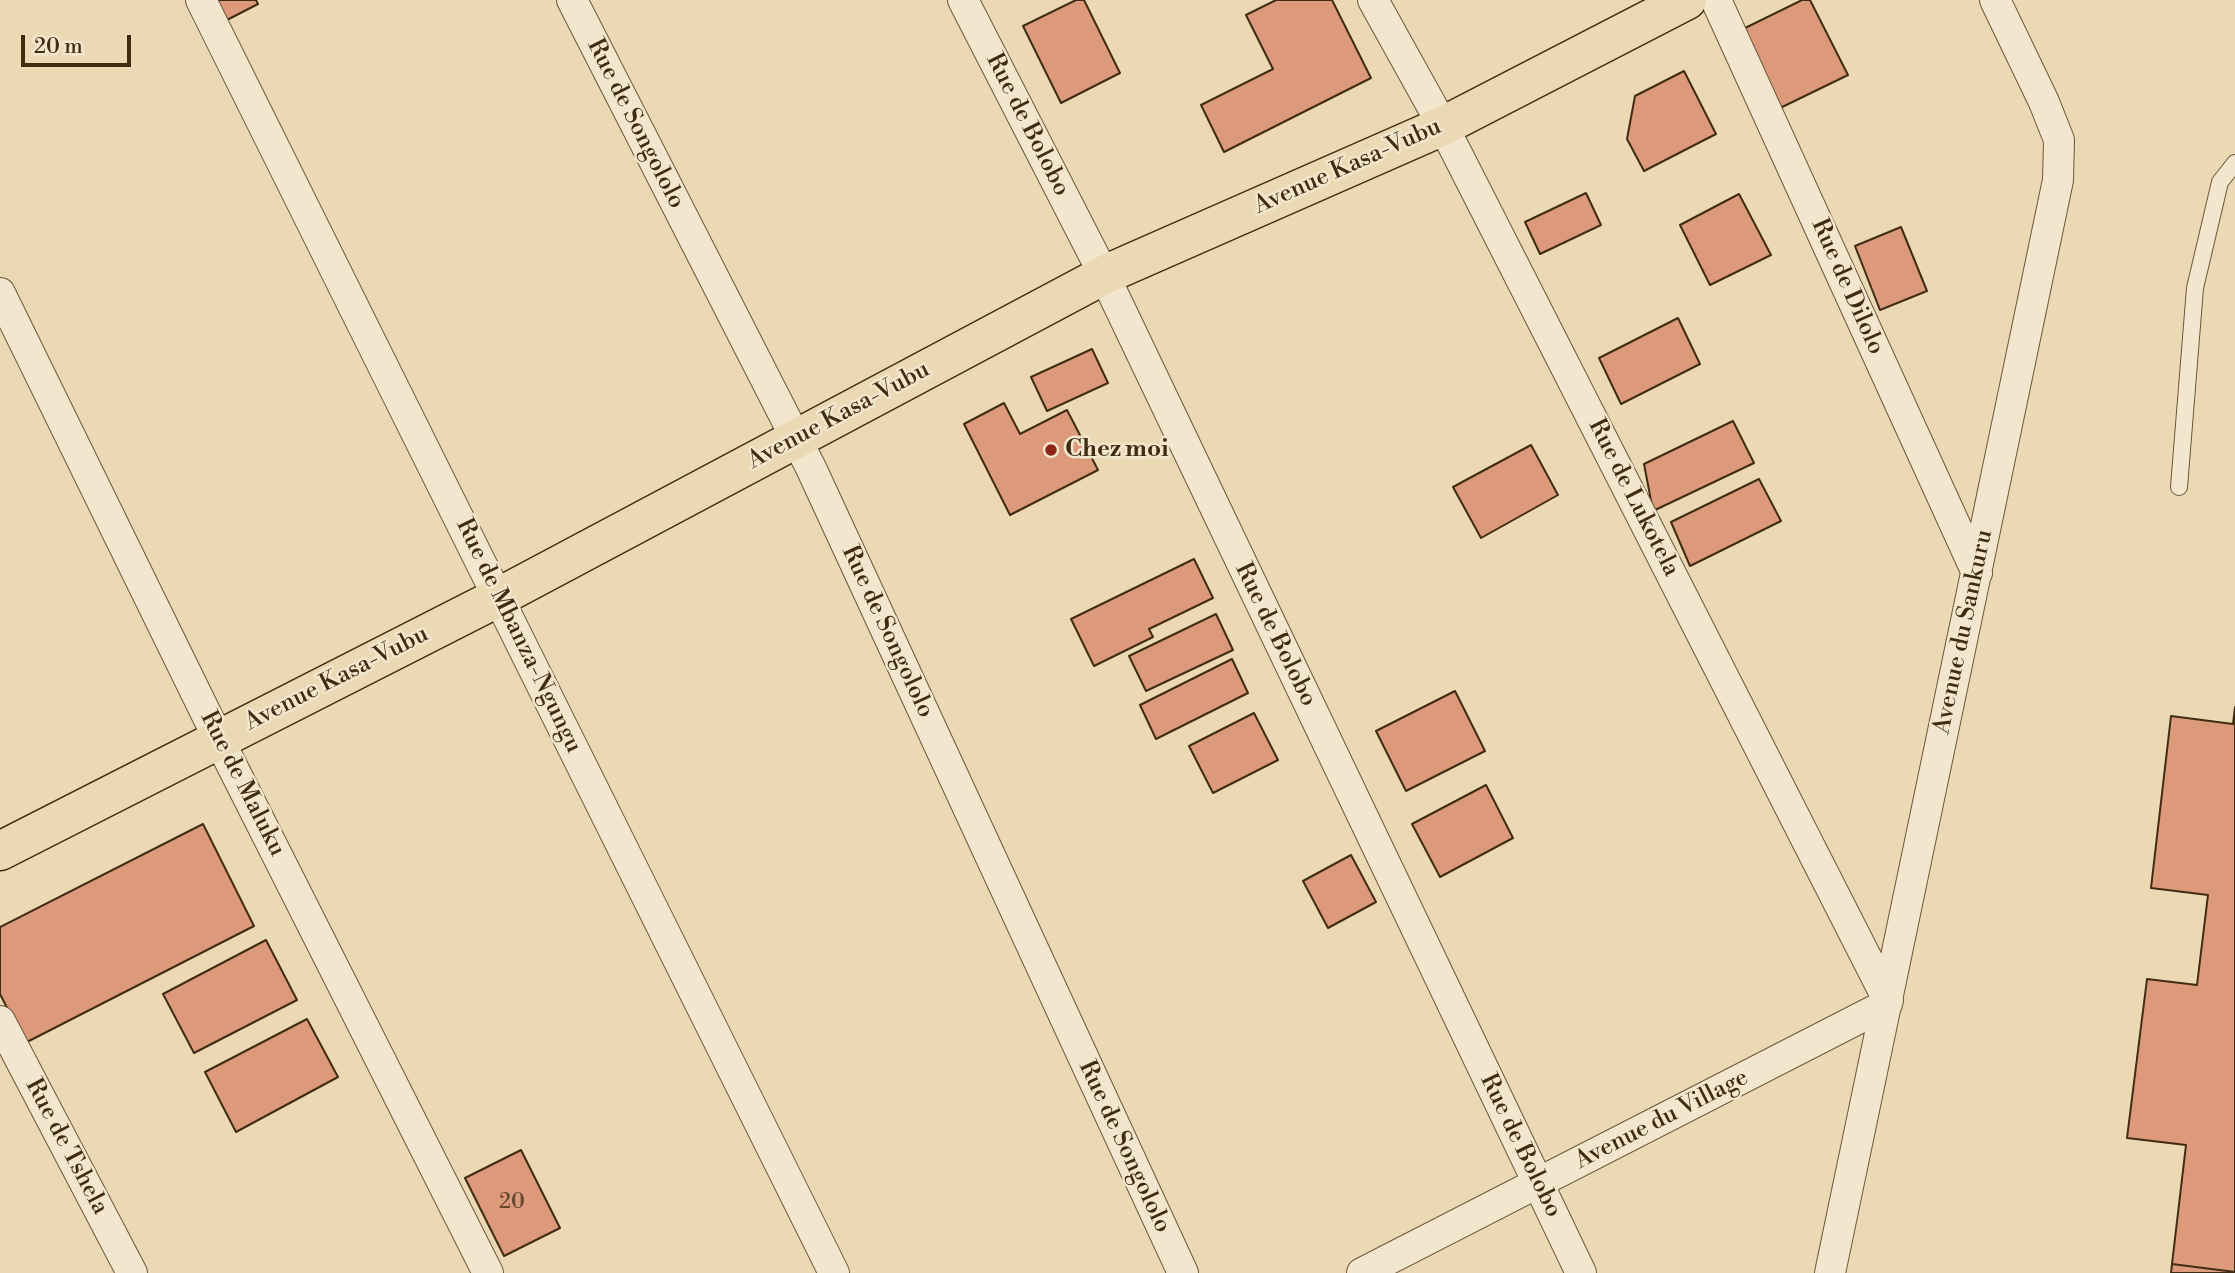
<!DOCTYPE html>
<style>
body{margin:0}
#map{position:relative;width:2235px;height:1273px;overflow:hidden;background:#ebd9b4;font-family:"Libre Bodoni",serif}
canvas{display:block}
.scale{position:absolute;left:21px;top:35px;width:110px;height:32px;box-sizing:border-box;border:4px solid #402c12;border-top:0;padding-left:9px;font-size:21px;line-height:24px;white-space:nowrap;color:#402c12;-webkit-text-stroke:5px #f2e6ce;paint-order:stroke}
</style>
<div id="map">
<canvas width="2235" height="1273"></canvas>
<div class="scale">20 m</div>
</div>
<script>
const g = document.querySelector('canvas').getContext('2d');
g.lineJoin = 'round';
function paint(path, color) { g.fillStyle = color; g.fill(path, 'evenodd'); }
const poly = rows => new Path2D(rows.map(r => 'M' + r).join(''));
function trace(path, color, width, dash) { g.strokeStyle = color; g.lineWidth = width; g.lineCap = dash ? 'butt' : 'round'; g.setLineDash(dash || []); g.stroke(path); }
function drawText(font, color, halo, rows, align = 'center') {
  g.font = font + ' "Libre Bodoni",serif'; g.lineWidth = 5; g.setLineDash([]); g.textBaseline = 'middle'; g.strokeStyle = halo; g.fillStyle = color; for (const [text, x, y, turn = 0] of rows) {
    g.save(); g.translate(x, y); g.rotate((+turn || 0) * Math.PI / 180); g.textAlign = isNaN(turn) ? turn : align; if (halo) g.strokeText(text, 0, 0); g.fillText(text, 0, 0); g.restore();
  }
}
const building = poly([
 [215,0,256,0,258,4,225,21,215,0],
 [1076,0,1084,0,1120,73,1061,103,1023,26,1076,0],
 [1276,0,1332,0,1371,78,1224,152,1201,105,1273,69,1246,15,1276,0],
 [1802,0,1810,0,1848,75,1776,110,1739,31,1802,0],
 [1684,71,1716,134,1644,171,1627,139,1635,96,1684,71],
 [1586,193,1601,225,1540,254,1525,222,1586,193],
 [1739,194,1771,255,1710,285,1680,225,1739,194],
 [1901,227,1927,291,1880,310,1855,246,1901,227],
 [1678,318,1700,364,1621,404,1599,358,1678,318],
 [1092,349,1108,383,1047,411,1031,377,1092,349],
 [1004,403,1020,434,1067,410,1098,470,1010,515,964,424,1004,403],
 [1733,421,1754,463,1653,511,1644,464,1733,421],
 [1531,445,1558,495,1481,538,1453,487,1531,445],
 [1759,479,1781,521,1690,566,1671,522,1759,479],
 [1194,559,1213,598,1149,629,1153,637,1094,666,1071,619,1194,559],
 [1216,614,1233,650,1146,691,1129,656,1216,614],
 [1232,659,1248,693,1156,739,1140,705,1232,659],
 [1455,691,1485,751,1406,791,1376,731,1455,691],
 [2235,707,2235,1272,2172,1264,2186,1145,2127,1138,2147,979,2197,985,2208,895,2151,888,2171,716,2233,724,2235,707],
 [1254,713,1278,760,1213,793,1189,746,1254,713],
 [1486,785,1513,838,1440,877,1412,824,1486,785],
 [203,824,254,926,25,1043,0,994,0,927,203,824],
 [1351,855,1376,902,1328,928,1303,881,1351,855],
 [266,940,297,1000,194,1053,163,994,266,940],
 [307,1019,338,1077,236,1132,205,1072,307,1019],
 [521,1150,560,1228,504,1256,465,1178,521,1150],
 [2172,1264,2235,1272,2235,1273,2171,1273,2172,1264]
]);
const lane = poly([
 [2179,487,2195,288,2220,182,2235,163]
]);
const street = poly([
 [201,0,834,1273],
 [572,0,811,468,1183,1273],
 [963,0,1104,275,1581,1273],
 [1373,0,1443,126,1888,1000],
 [1716,0,1977,573],
 [0,293,219,740,488,1273],
 [0,1021,132,1273],
 [1362,1273,1887,1004],
 [1830,1273,2058,180,2059,140,2044,102,1995,0]
]);
const primary = poly([
 [0,851,499,597,1104,275,1443,126,1687,0]
]);
const markers = [
 [1051,450,7,"#8f2418"]
];
const numberNames = [
 ["20",512,1203]
];
const streetNames = [
 ["Rue de Songololo",635,124,63],
 ["Rue de Bolobo",1027,125,63],
 ["Avenue Kasa-Vubu",1348,167,-24],
 ["Rue de Dilolo",1847,287,66],
 ["Avenue Kasa-Vubu",839,416,-28],
 ["Rue de Lukotela",1633,498,63],
 ["Rue de Songololo",887,632,65],
 ["Avenue du Sankuru",1964,632,-78],
 ["Rue de Bolobo",1275,635,64],
 ["Rue de Mbanza-Ngungu",518,636,64],
 ["Avenue Kasa-Vubu",337,679,-27],
 ["Rue de Maluku",242,784,63],
 ["Avenue du Village",1662,1120,-27],
 ["Rue de Bolobo",1520,1146,64],
 ["Rue de Tshela",66,1147,62],
 ["Rue de Songololo",1124,1147,65]
];
const poiNames = [
 ["Chez moi",1065,450]
];
paint(building, '#dc9a7b');
trace(building, '#402c12', 2);
trace(lane, '#6b573a', 18);
trace(street, '#6b573a', 32);
trace(primary, '#402c12', 41);
trace(lane, '#f2e6ce', 16);
trace(street, '#f2e6ce', 30);
trace(primary, '#ebd9b4', 38);
for (const [x, y, r, color] of markers) { const dot = new Path2D(); dot.arc(x, y, r, 0, 2 * Math.PI); g.fillStyle = color; g.fill(dot); trace(dot, '#f2e6ce', 2.5); }
drawText('21px', '#67482c', null, numberNames);
drawText('24px', '#402c12', '#f2e6ce', streetNames);
drawText('bold 24px', '#402c12', '#f2e6ce', poiNames, 'left');
</script>
